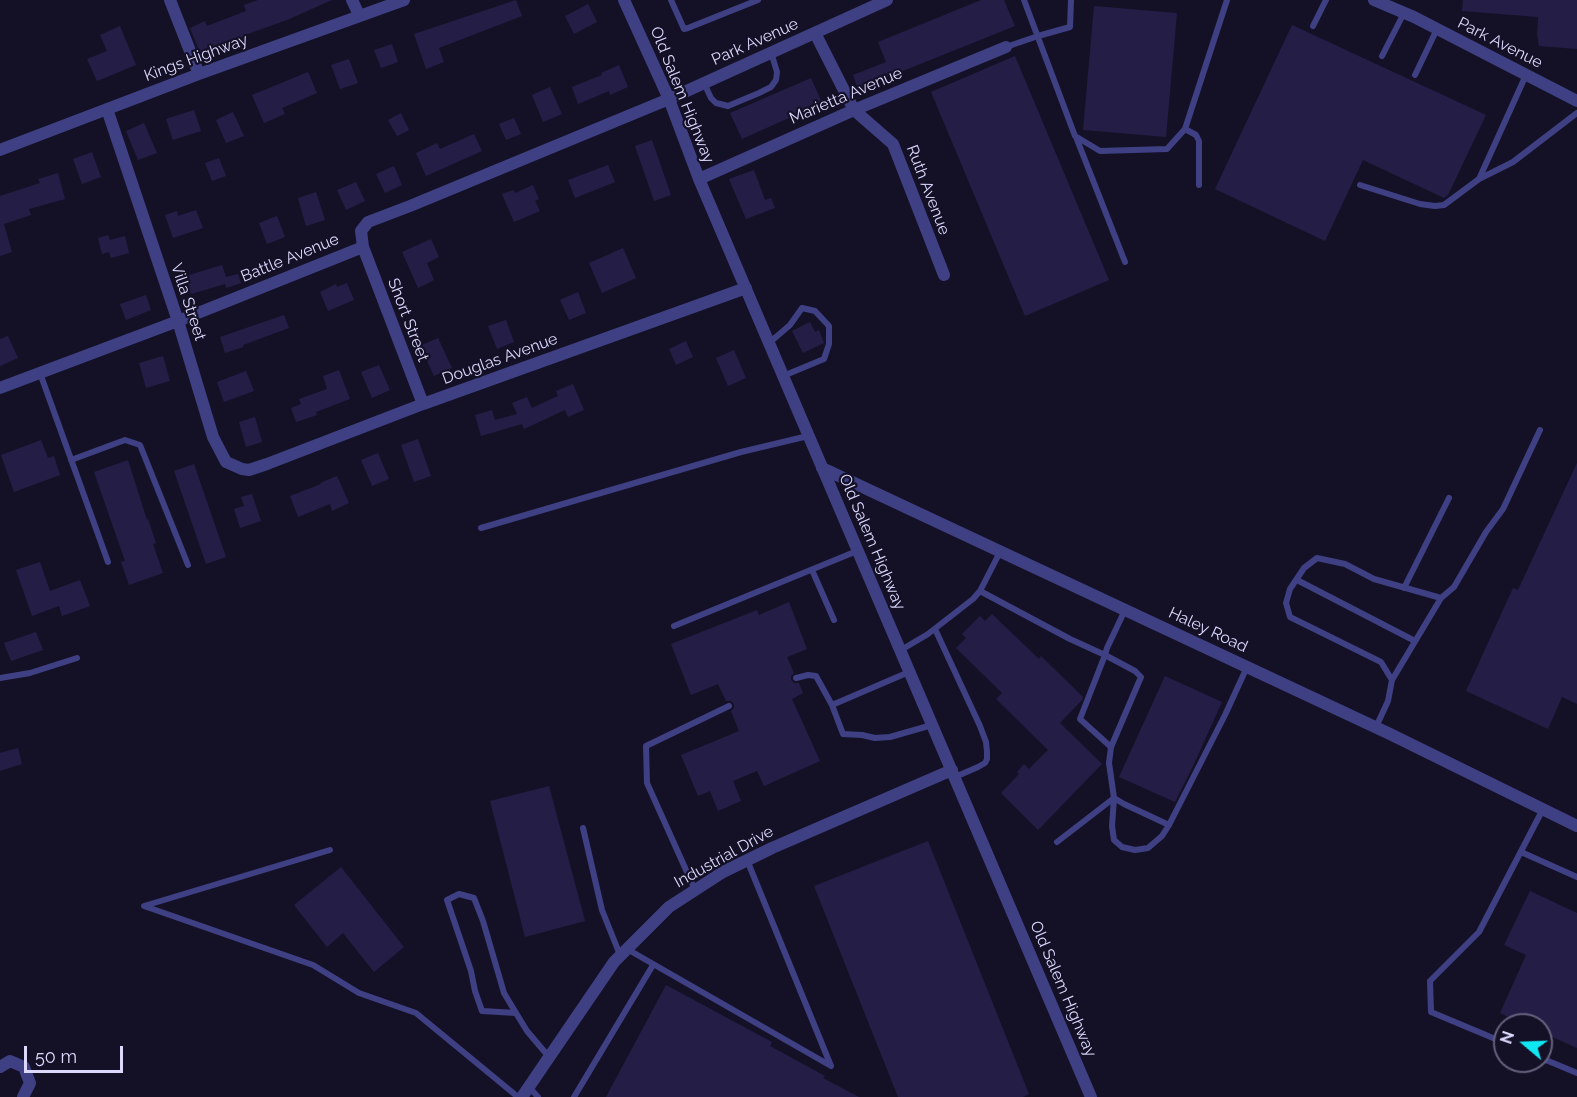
<!DOCTYPE html>
<style>
body{margin:0}
#map{position:relative;width:1577px;height:1097px;overflow:hidden;background:#141127;font-family:Raleway,sans-serif}
canvas{display:block}
.north{position:absolute;left:1493px;top:1013px;width:60px;height:60px;box-sizing:border-box;background:#141127;border:2px solid #64617d;border-radius:50%;rotate:289deg;font-size:16px;font-weight:700;line-height:24px;text-align:center;color:#dcd9fd}
.north::after{content:'';display:block;margin:auto;width:21px;height:27px;background:#0fe8f3;clip-path:polygon(50% 0,100% 100%,50% 72%,0 100%)}
.scale{position:absolute;left:24px;top:1046px;width:99px;height:27px;box-sizing:border-box;border:3px solid #dcd9fd;border-top:0;padding-left:8px;font-size:18px;line-height:21px;white-space:nowrap;color:#dcd9fd;-webkit-text-stroke:4px #141127;paint-order:stroke}
</style>
<div id="map">
<canvas width="1577" height="1097"></canvas>
<div class="north">N</div>
<div class="scale">50 m</div>
</div>
<script>
const g = document.querySelector('canvas').getContext('2d');
g.lineJoin = 'round';
function paint(path, color) { g.fillStyle = color; g.fill(path, 'evenodd'); }
const poly = rows => new Path2D(rows.map(r => 'M' + r).join(''));
function trace(path, color, width, dash) { g.strokeStyle = color; g.lineWidth = width; g.lineCap = dash ? 'butt' : 'round'; g.setLineDash(dash || []); g.stroke(path); }
function drawText(font, color, halo, rows, align = 'center') {
  g.font = font + ' Raleway,sans-serif'; g.lineWidth = 4.5; g.setLineDash([]); g.textBaseline = 'middle'; g.strokeStyle = halo; g.fillStyle = color; for (const [text, x, y, turn = 0] of rows) {
    g.save(); g.translate(x, y); g.rotate((+turn || 0) * Math.PI / 180); g.textAlign = isNaN(turn) ? turn : align; if (halo) g.strokeText(text, 0, 0); g.fillText(text, 0, 0); g.restore();
  }
}
const building = poly([
 [258,0,332,0,287,20,245,35,246,36,227,43,226,42,200,53,190,28,205,21,207,26,246,11,244,5],
 [516,0,522,16,439,48,444,62,426,69,414,34],
 [981,0,1004,0,1015,26,858,89,853,75,886,62,878,42],
 [1463,0,1577,0,1577,49,1539,46,1537,35,1538,17,1462,11],
 [588,4,597,22,574,34,565,16],
 [1094,6,1177,13,1166,137,1083,130],
 [1292,25,1486,115,1448,195,1444,198,1363,160,1325,241,1215,189],
 [120,26,136,65,97,81,87,59,107,51,100,35],
 [392,44,398,62,381,68,374,50],
 [1015,56,1109,280,1025,316,931,92],
 [349,59,358,83,340,89,331,65],
 [619,65,628,87,610,95,609,91,578,104,572,87,602,75,601,73],
 [308,72,317,93,282,108,285,114,264,123,252,95],
 [811,78,822,103,742,139,730,113],
 [550,87,562,114,543,122,532,95],
 [194,110,201,131,173,140,166,119],
 [233,112,244,136,226,143,216,120],
 [401,113,409,130,397,136,388,120],
 [514,118,521,134,506,140,499,124],
 [144,123,157,153,138,160,126,131],
 [474,134,482,151,426,176,416,153,437,143,440,149],
 [652,140,671,195,654,201,635,146],
 [92,152,101,177,82,184,73,159],
 [219,158,226,176,212,181,205,163],
 [608,165,615,182,575,198,568,180],
 [394,166,402,185,385,193,376,174],
 [754,170,765,200,771,198,775,208,746,219,729,179],
 [58,173,65,199,29,209,31,215,4,224,12,252,0,256,0,196,40,183,38,179],
 [356,182,365,201,346,210,337,190],
 [533,185,539,199,535,201,540,211,514,222,502,194,513,190,515,193],
 [316,192,325,220,306,226,298,198],
 [196,210,203,228,173,238,165,215,177,211,178,216],
 [277,216,285,237,267,244,259,223],
 [108,235,110,240,125,236,129,253,111,258,109,252,102,254,98,238],
 [431,239,439,257,427,263,434,280,418,288,402,252],
 [623,248,636,278,602,293,589,263],
 [222,265,226,277,238,274,241,283,226,288,225,284,191,294,186,276],
 [347,283,354,300,328,311,320,292,336,284,337,287],
 [578,292,586,313,569,320,560,300],
 [146,295,151,310,126,320,120,304],
 [284,315,289,328,243,345,243,347,225,353,220,337],
 [506,320,514,342,497,349,488,326],
 [810,322,815,332,819,330,824,343,803,353,792,331],
 [8,336,18,358,0,366,0,339],
 [438,338,452,368,434,376,420,346],
 [686,341,693,357,676,365,669,349],
 [734,350,746,378,728,386,716,358],
 [163,356,170,381,146,388,139,363],
 [379,365,390,390,372,398,361,372],
 [339,370,350,399,316,412,317,415,296,422,291,408,301,404,299,399,327,389,323,376],
 [246,371,254,391,224,402,217,382],
 [573,384,584,410,568,417,565,410,524,429,522,424,481,436,475,415,492,410,495,420,517,414,512,403,527,397,532,408,558,396,556,391],
 [255,417,262,442,246,447,239,422],
 [418,439,431,476,414,482,401,445],
 [41,440,48,458,54,456,60,475,14,492,1,455],
 [378,453,389,479,372,486,361,460],
 [128,460,147,520,148,519,156,543,153,544,163,573,129,585,121,562,125,561,94,472],
 [1577,463,1577,704,1562,697,1548,729,1466,691,1513,588,1518,590],
 [194,464,226,557,206,564,174,471],
 [337,476,349,503,332,511,330,504,298,517,290,496,321,484,320,483],
 [252,494,261,521,240,528,234,509,244,506,241,497],
 [40,562,50,591,80,580,90,606,62,616,59,606,32,616,16,570],
 [789,602,807,649,787,657,794,673,791,676,791,680,794,683,799,683,803,693,792,699,820,761,764,786,757,771,733,781,741,801,718,811,710,791,698,796,681,755,739,731,731,711,734,708,734,704,731,701,726,701,718,684,691,695,671,644,757,610,759,615],
 [992,614,1039,659,1041,656,1083,697,1082,700,1060,723,1102,764,1038,830,1001,793,1019,774,1017,772,1024,764,1029,769,1048,750,996,699,1002,693,956,648,966,638,962,634,980,616,985,621],
 [36,632,43,650,11,661,4,643],
 [1165,676,1222,702,1194,764,1175,802,1119,777],
 [18,748,22,764,0,771,0,753],
 [549,786,585,921,525,937,490,801],
 [928,841,1029,1094,1023,1097,898,1097,814,886],
 [341,867,404,947,374,972,343,933,327,947,294,905],
 [1530,891,1577,913,1577,1048,1541,1032,1541,1025,1526,1025,1500,1013,1526,955,1504,945],
 [666,985,772,1042,770,1046,825,1076,823,1078,859,1097,606,1097]
]);
const service = poly([
 [671,0,684,29,688,28,758,0],
 [1024,0,1075,136,1100,151,1167,149,1185,129,1227,0],
 [1313,26,1326,0],
 [1006,47,1038,36,1070,27,1071,0],
 [1382,56,1404,13],
 [1415,75,1437,29],
 [704,83,711,98,716,103,728,106,759,93,771,87,776,80,777,72,771,52],
 [1185,129,1196,135,1199,141,1199,185],
 [1076,137,1125,262],
 [1479,179,1526,75],
 [1360,185,1420,204,1435,206,1444,205,1479,179,1513,162,1577,113],
 [769,343,790,325,802,308,815,311,829,326,829,344,824,359,783,376],
 [40,373,108,562],
 [71,460,125,440,140,445,188,565],
 [481,528,741,452,808,436],
 [812,570,834,620],
 [1297,580,1415,641],
 [1404,588,1449,498],
 [980,591,1070,639,1105,655,1080,719,1111,747],
 [1125,610,1107,648,1105,655,1135,671,1141,677,1111,747,1109,763,1114,798,1124,804,1169,825,1225,715,1247,667],
 [674,626,857,551],
 [935,629,980,726,986,742,987,752,987,759,985,763,978,767,955,777],
 [901,650,928,634,973,599,980,591,1000,552],
 [909,672,832,705,843,734,862,735,875,738,890,737,932,725],
 [0,678,30,673,77,658],
 [796,678,808,675,816,676,832,705],
 [1392,680,1441,598],
 [1376,727,1388,701,1392,680,1381,662,1290,617,1286,603,1290,589,1304,568,1317,558,1345,564,1374,579,1441,598,1454,587,1486,532,1503,509,1540,430],
 [1114,798,1112,826,1114,840,1122,847,1135,850,1148,848,1162,836,1169,825],
 [583,828,602,910,620,955],
 [1057,842,1114,798],
 [330,850,144,906,313,965,359,993,416,1013,518,1097],
 [1521,852,1577,877],
 [695,890,647,783,646,746,729,706],
 [627,949,831,1066,747,860],
 [516,1013,482,1011,475,991,471,971,447,900,459,894,474,898,483,921,504,993,516,1013,527,1031,549,1057],
 [1505,1043,1431,1012,1430,981,1479,932,1543,809],
 [1541,1058,1577,1073],
 [529,1087,538,1097],
 [574,1097,653,965]
]);
const minor = poly([
 [170,0,199,74],
 [352,0,359,15],
 [624,0,669,99,699,179,1091,1097],
 [1374,0,1414,17,1577,101],
 [815,33,854,110,893,144,944,275],
 [107,109,178,321,213,437,226,462,242,469,249,470,267,464,423,404,746,288],
 [0,150,199,74,404,0],
 [699,179,854,110,1006,47],
 [0,388,178,321,363,247],
 [423,404,363,247,361,231,368,222,410,206,669,99,887,0],
 [822,468,1390,734,1577,826],
 [0,1067,10,1061,24,1067,30,1083,23,1097],
 [522,1097,614,962,669,907,723,872,772,848,952,770]
]);
const streetNames = [
 ["Park Avenue",755,42,-24],
 ["Park Avenue",1500,43,27],
 ["Kings Highway",196,58,-20],
 ["Old Salem Highway",682,95,68],
 ["Marietta Avenue",846,96,-23],
 ["Ruth Avenue",928,190,69],
 ["Battle Avenue",290,258,-22],
 ["Villa Street",188,302,72],
 ["Short Street",408,320,69],
 ["Douglas Avenue",500,359,-20],
 ["Old Salem Highway",872,542,67],
 ["Haley Road",1208,630,25],
 ["Industrial Drive",724,857,-29],
 ["Old Salem Highway",1063,989,67]
];
paint(building, '#241e47');
trace(service, '#3f4084', 6);
trace(minor, '#3f4084', 12);
drawText('16px', '#dcd9fd', '#141127', streetNames);
</script>
